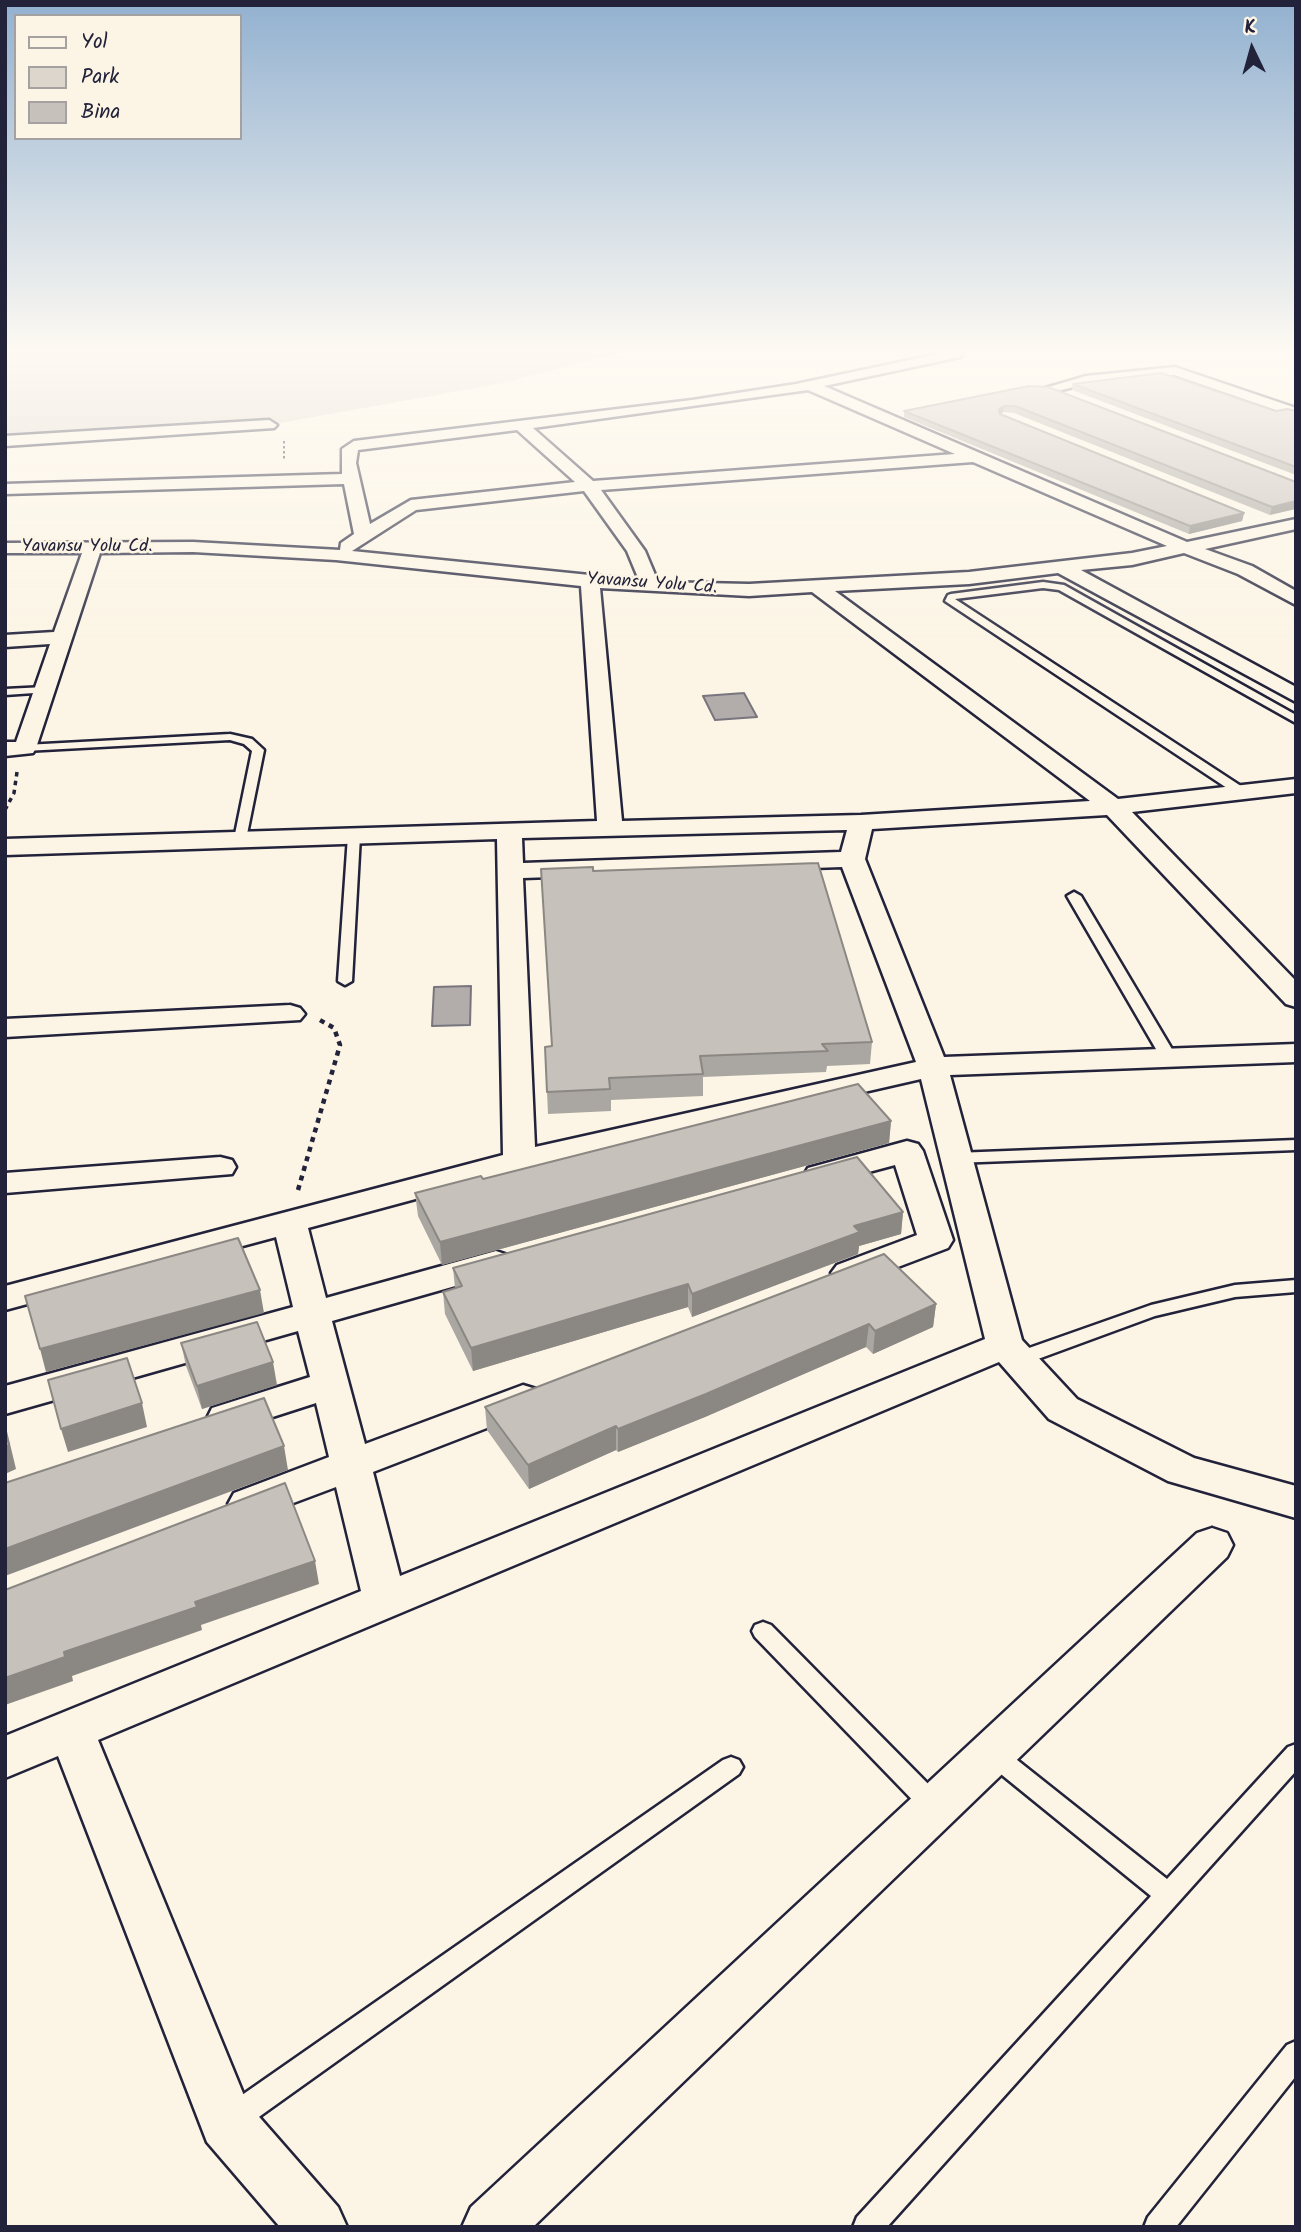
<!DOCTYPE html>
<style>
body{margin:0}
#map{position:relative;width:1301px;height:2232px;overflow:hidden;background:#fcf5e5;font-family:Kalam,sans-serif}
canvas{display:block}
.frame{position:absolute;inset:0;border:7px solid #22223b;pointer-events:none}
.legend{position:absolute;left:14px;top:14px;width:228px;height:126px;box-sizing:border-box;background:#fcf5e5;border:2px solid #a5a1a1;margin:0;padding:9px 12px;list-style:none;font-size:21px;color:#22223b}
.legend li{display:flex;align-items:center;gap:14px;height:35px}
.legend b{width:35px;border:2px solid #a5a1a1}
.north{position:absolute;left:1217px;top:14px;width:70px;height:70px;-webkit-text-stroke:5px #fcf5e5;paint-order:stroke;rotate:355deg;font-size:19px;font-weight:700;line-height:28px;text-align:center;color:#22223b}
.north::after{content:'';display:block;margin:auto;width:24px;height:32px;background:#22223b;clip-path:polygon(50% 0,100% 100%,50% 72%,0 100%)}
</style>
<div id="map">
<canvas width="1301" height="2232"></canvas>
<div class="frame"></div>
<ul class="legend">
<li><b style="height:9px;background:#fcf5e5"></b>Yol</li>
<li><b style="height:19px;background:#dcd6cc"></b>Park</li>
<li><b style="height:19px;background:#c6c1bb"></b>Bina</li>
</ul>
<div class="north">K</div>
</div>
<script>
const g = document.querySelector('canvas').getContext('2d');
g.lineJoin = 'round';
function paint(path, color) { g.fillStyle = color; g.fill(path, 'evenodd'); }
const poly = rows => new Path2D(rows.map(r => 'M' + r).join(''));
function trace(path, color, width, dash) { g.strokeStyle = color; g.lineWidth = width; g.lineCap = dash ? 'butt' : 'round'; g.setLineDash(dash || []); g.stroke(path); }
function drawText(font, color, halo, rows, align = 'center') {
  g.font = font + ' Kalam,sans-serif'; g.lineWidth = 5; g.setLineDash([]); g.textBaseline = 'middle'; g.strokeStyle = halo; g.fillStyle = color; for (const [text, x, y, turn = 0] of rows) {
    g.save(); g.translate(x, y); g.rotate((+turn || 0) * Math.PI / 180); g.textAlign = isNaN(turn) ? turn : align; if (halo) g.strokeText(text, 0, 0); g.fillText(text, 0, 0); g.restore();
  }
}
const green = poly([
 [5,350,647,350,614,354,503,383,269,425,5,441]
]);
const water = poly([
 [744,693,757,717,715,720,703,696,744,693],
 [471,986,470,1025,432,1026,434,987,471,986]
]);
const pathFar2 = poly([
 [284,441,284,460]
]);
const pathFar1 = poly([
 [5,810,14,793,17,772]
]);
const path = poly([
 [298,1190,340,1045,334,1028,318,1019]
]);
const service = poly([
 [1043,582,1064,585,1296,715,1296,723,1059,590,1043,588,955,599,1247,790,1247,796,1239,796,945,601,948,595,951,594,1043,582],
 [45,687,49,688,49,692,5,695,5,689,45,687],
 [230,734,252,739,264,750,246,839,240,843,234,839,252,751,244,744,230,740,25,751,19,748,25,745,230,734],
 [354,832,360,836,352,981,345,985,338,981,348,836,354,832],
 [1074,892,1081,896,1176,1056,1173,1059,1168,1061,1160,1056,1067,896,1074,892],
 [1296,1140,1296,1150,955,1163,947,1158,955,1153,1296,1140],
 [1296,1280,1296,1292,1235,1297,1155,1316,1019,1366,1012,1364,1010,1359,1012,1354,1151,1305,1235,1285,1296,1280],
 [763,1622,771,1625,941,1797,945,1805,941,1813,933,1816,925,1813,755,1637,752,1631,755,1625,763,1622],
 [1296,1744,1296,1771,887,2227,853,2227,857,2217,1151,1896,986,1762,982,1755,986,1748,994,1745,1002,1748,1167,1879,1288,1747,1296,1744],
 [731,1757,739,1760,743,1767,739,1774,242,2129,232,2133,222,2129,218,2119,222,2109,723,1760,731,1757],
 [1296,2041,1296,2076,1176,2227,1144,2227,1148,2217,1287,2045,1296,2041]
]);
const minor = poly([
 [957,350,962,354,960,357,824,386,1187,542,1296,519,1296,529,1205,549,1252,566,1296,591,1296,605,1238,574,1184,553,1132,565,1081,570,1296,687,1296,702,1058,573,969,584,835,591,1118,799,1296,779,1296,793,1132,812,1296,981,1296,1007,1286,1004,1107,815,872,829,865,859,944,1057,1296,1044,1296,1062,950,1075,1022,1340,1077,1399,1194,1458,1296,1486,1296,1518,1168,1481,1049,1419,999,1362,98,1740,247,2103,338,2207,347,2227,280,2227,207,2142,58,1756,5,1778,5,1736,361,1591,336,1487,248,1520,234,1515,228,1504,234,1493,329,1457,316,1403,226,1432,212,1428,207,1418,212,1408,310,1377,298,1331,5,1414,5,1386,293,1307,276,1237,5,1310,5,1286,503,1155,497,839,5,855,5,839,597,821,581,586,336,560,193,552,100,553,36,748,33,753,5,756,5,742,16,742,50,644,5,647,5,635,54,632,82,553,5,553,5,543,193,542,340,550,341,543,354,534,344,484,5,494,5,484,342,474,342,449,354,441,692,400,796,384,957,350],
 [808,390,955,454,593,481,533,428,808,390],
 [517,430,575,482,411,500,370,524,356,463,358,450,517,430],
 [973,462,1167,546,1132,553,969,572,749,584,658,582,645,551,601,490,973,462],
 [584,491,627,551,639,580,352,551,416,510,584,491],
 [600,588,749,596,812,592,1090,801,861,815,622,821,600,588],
 [847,830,841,852,523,863,522,838,847,830],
 [842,867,916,1062,535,1147,523,878,842,867],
 [921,1079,985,1339,400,1576,373,1472,536,1409,542,1399,536,1389,523,1385,365,1444,332,1321,508,1271,513,1263,508,1255,496,1251,326,1298,308,1228,523,1170,921,1079],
 [1175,367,1296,408,1296,417,1174,375,1086,384,1049,393,1042,389,1086,376,1175,367],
 [269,420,277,425,274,428,5,446,5,436,269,420],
 [290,1005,300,1008,305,1014,300,1020,5,1037,5,1019,290,1005],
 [907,1141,918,1144,923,1151,953,1240,948,1248,861,1281,849,1285,837,1281,831,1273,837,1265,917,1235,895,1165,820,1185,808,1182,804,1175,808,1168,907,1141],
 [220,1157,232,1160,236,1167,232,1174,5,1193,5,1173,220,1157],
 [1212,1528,1227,1533,1233,1545,1227,1557,533,2227,462,2227,471,2207,1197,1533,1212,1528]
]);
const wall = poly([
 [1073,384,1276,411,1296,411,1296,475,1072,390],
 [1029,386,1296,482,1270,515,1014,413,1003,412,1001,414,1244,513,1242,521,1189,534,904,417,904,411],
 [872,1042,870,1064,827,1066,826,1072,703,1077,703,1096,611,1100,611,1111,548,1114,545,1047],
 [891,1121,889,1143,442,1265,418,1216,415,1193,483,1179],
 [903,1212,901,1234,859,1246,858,1254,692,1317,688,1307,473,1371,445,1314,443,1292,455,1288,453,1268],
 [936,1304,933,1327,873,1354,866,1347,705,1417,618,1452,616,1450,529,1489,487,1430,485,1407],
 [181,1343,277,1385,202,1409,186,1366]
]);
const shadedWall = poly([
 [1004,406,1003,412,998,416,999,409],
 [1296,501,1296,509,1270,515,1272,507],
 [1244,513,1242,521,1189,534,1190,526],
 [891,1121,889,1143,442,1265,440,1242],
 [903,1212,901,1234,859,1246,858,1254,692,1317,692,1294,854,1226],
 [688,1284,688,1307,473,1371,471,1348],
 [260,1290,264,1313,46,1372,40,1349],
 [936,1304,933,1327,873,1354,875,1331],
 [869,1324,866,1347,705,1417,618,1452,618,1429],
 [273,1362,277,1385,202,1409,197,1386],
 [142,1403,147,1427,68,1452,61,1429],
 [5,1423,16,1469,5,1474],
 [616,1426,616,1450,529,1489,528,1465],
 [284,1446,288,1470,5,1576,5,1549],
 [315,1561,319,1584,201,1625,202,1630,72,1676,73,1681,5,1705,5,1678,64,1652,195,1602]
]);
const building = poly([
 [1161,373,1276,411,1287,409,1296,411,1296,467,1073,384,1161,373],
 [1029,386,1048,387,1296,482,1296,501,1272,507,1015,406,1004,406,999,409,1000,414,1244,513,1190,526,904,411,1029,386],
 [818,863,872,1042,822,1044,828,1051,700,1056,703,1074,609,1078,610,1089,547,1092,545,1047,552,1046,541,869,593,867,593,871,818,863],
 [858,1084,891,1121,440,1242,415,1193,481,1176,483,1179,858,1084],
 [857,1157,903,1212,854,1226,860,1232,692,1294,688,1284,471,1348,443,1292,462,1286,453,1268,857,1157],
 [238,1238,260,1290,40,1349,25,1296,238,1238],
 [884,1254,936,1304,875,1331,869,1324,706,1394,618,1429,616,1426,528,1465,485,1407,884,1254],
 [257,1322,273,1362,197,1386,181,1343,257,1322],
 [127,1358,142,1403,61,1429,48,1380,127,1358],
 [264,1398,284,1446,5,1549,5,1483,264,1398],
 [5,1431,9,1445,5,1447,5,1431],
 [285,1483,315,1561,195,1602,197,1607,64,1652,65,1657,5,1678,5,1590,285,1483]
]);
const farStreetnames = [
 ["Yavansu Yolu Cd.",87,548],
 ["Yavansu Yolu Cd.",652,585,4]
];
paint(green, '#dcd6cc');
paint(water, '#b2adab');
trace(water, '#78757e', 2);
trace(service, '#22223b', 5);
trace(minor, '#22223b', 5);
trace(pathFar2, '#22223b', 2, [2.5, 2.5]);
trace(pathFar1, '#22223b', 3.5, [4.5, 4.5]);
trace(path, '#22223b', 4.5, [5, 5]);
paint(service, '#fcf5e5');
paint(minor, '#fcf5e5');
paint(wall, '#aaa6a1');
paint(shadedWall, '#8b8783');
paint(building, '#c6c1bb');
trace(building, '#8b8783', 2);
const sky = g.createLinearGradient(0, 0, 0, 663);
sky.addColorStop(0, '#92b1d0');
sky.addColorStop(0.53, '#fefaf3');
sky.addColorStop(1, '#fefaf300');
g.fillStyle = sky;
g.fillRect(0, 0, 1301, 663);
drawText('18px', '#22223b', '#fcf5e5', farStreetnames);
</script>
